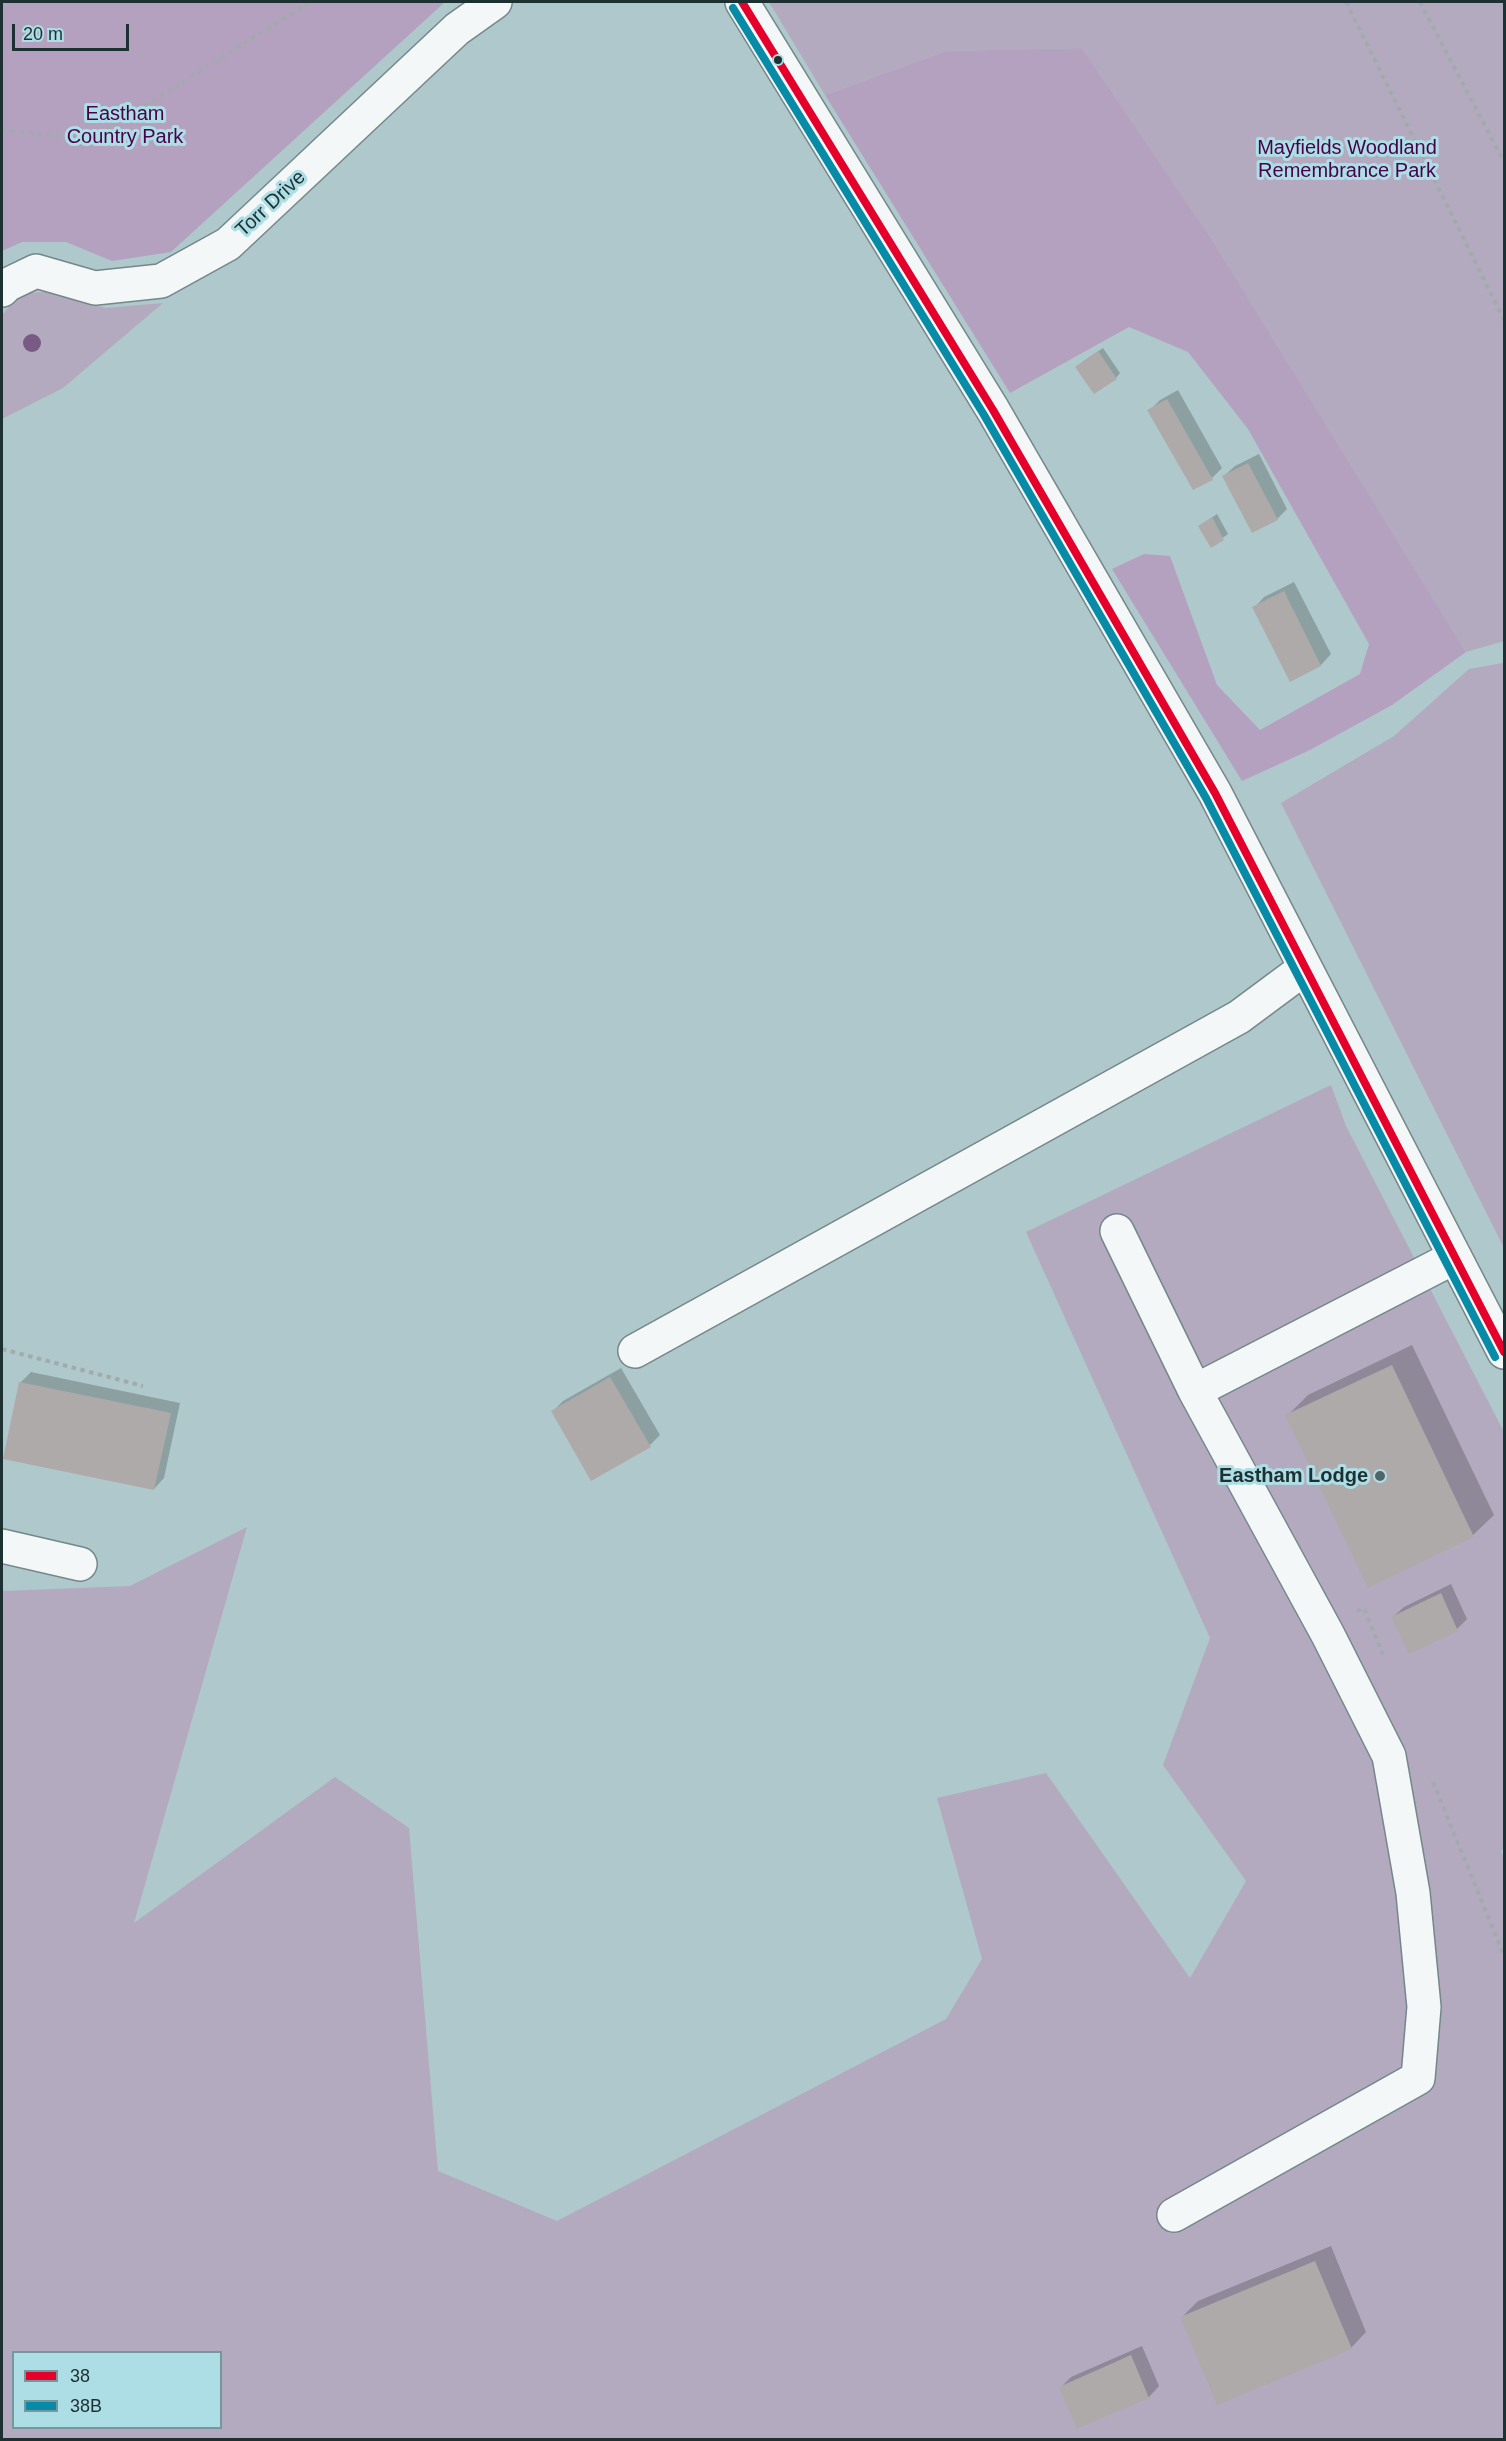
<!DOCTYPE html>
<style>
body{margin:0}
#map{position:relative;width:1506px;height:2441px;overflow:hidden;background:#afc8cb;font-family:Helvetica,sans-serif}
canvas{display:block}
.frame{position:absolute;inset:0;border:3px solid #1d3032;pointer-events:none}
.legend{position:absolute;left:12px;top:2351px;width:210px;height:78px;box-sizing:border-box;background:#aedee5;border:2px solid #74989d;margin:0;padding:8px 10px;list-style:none;font-size:18px;color:#1d3032}
.legend li{display:flex;align-items:center;gap:12px;height:30px}
.legend b{width:30px;border:2px solid #74989d}
.scale{position:absolute;left:12px;top:24px;width:117px;height:27px;box-sizing:border-box;border:3px solid #1d3032;border-top:0;padding-left:8px;font-size:18px;line-height:21px;white-space:nowrap;color:#1d3032;-webkit-text-stroke:4px #aedee5;paint-order:stroke}
</style>
<div id="map">
<canvas width="1506" height="2441"></canvas>
<div class="frame"></div>
<ul class="legend">
<li><b style="height:8px;background:#e4002b"></b>38</li>
<li><b style="height:8px;background:#078ba7"></b>38B</li>
</ul>
<div class="scale">20 m</div>
</div>
<script>
const g = document.querySelector('canvas').getContext('2d');
g.lineJoin = 'round';
function paint(path, color) { g.fillStyle = color; g.fill(path, 'evenodd'); }
const poly = rows => new Path2D(rows.map(r => 'M' + r).join(''));
function trace(path, color, width, dash) { g.strokeStyle = color; g.lineWidth = width; g.lineCap = dash ? 'butt' : 'round'; g.setLineDash(dash || []); g.stroke(path); }
function drawText(font, color, halo, rows, align = 'center') {
  g.font = font + ' Helvetica,sans-serif'; g.lineWidth = 6; g.setLineDash([]); g.textBaseline = 'middle'; g.strokeStyle = halo; g.fillStyle = color; for (const [text, x, y, turn = 0] of rows) {
    g.save(); g.translate(x, y); g.rotate((+turn || 0) * Math.PI / 180); g.textAlign = isNaN(turn) ? turn : align; if (halo) g.strokeText(text, 0, 0); g.fillText(text, 0, 0); g.restore();
  }
}
const green = poly([
 [769,2,1504,2,1504,641,1466,652,1211,238,1082,48,946,51,825,95],
 [45,292,106,308,163,303,63,388,2,419,2,315,20,293],
 [1503,663,1504,680,1504,1248,1281,803,1394,736,1469,669],
 [1331,1085,1346,1126,1504,1432,1504,1849,1501,1851,1504,1858,1504,2439,2,2439,2,1591,130,1586,247,1527,134,1923,335,1777,409,1828,438,2171,557,2221,946,2019,982,1959,937,1798,1046,1773,1190,1978,1246,1881,1163,1765,1210,1638,1026,1232],
 [14,2352,220,2352,220,2428,14,2428]
]);
const forest = poly([
 [2,2,445,2,171,252,112,261,66,242,22,242,2,251],
 [1082,48,1211,238,1466,652,1392,705,1310,750,1242,781,1112,569,1144,554,1170,556,1217,685,1260,730,1360,674,1369,644,1248,429,1188,352,1129,327,1010,393,825,95,946,51]
]);
const shadow = poly([
 [1103,348,1120,373,1116,378,1082,362],
 [1178,390,1222,468,1212,478,1149,411,1160,400],
 [1259,454,1287,509,1277,519,1224,476,1235,466],
 [1217,514,1228,534,1211,546,1200,526],
 [1294,582,1331,654,1321,665,1290,680,1254,608,1264,597],
 [1412,1345,1494,1515,1473,1535,1369,1586,1287,1416,1308,1395],
 [621,1368,660,1435,650,1445,553,1411,563,1401],
 [31,1372,180,1403,164,1478,154,1489,20,1383],
 [1451,1584,1467,1619,1457,1629,1393,1617,1404,1607],
 [1331,2246,1366,2332,1351,2348,1182,2317,1198,2301],
 [1142,2346,1159,2386,1149,2397,1078,2427,1061,2387,1071,2377]
]);
const building = poly([
 [1098,351,1117,379,1094,394,1075,367],
 [1167,399,1213,480,1193,490,1147,410],
 [1248,463,1278,520,1252,533,1222,476],
 [1212,517,1224,540,1211,548,1198,526],
 [1284,591,1321,666,1290,682,1252,607],
 [1392,1365,1474,1537,1368,1588,1285,1415],
 [610,1377,651,1447,591,1481,551,1411],
 [19,1382,171,1413,154,1490,3,1459],
 [1441,1593,1458,1631,1409,1654,1391,1617],
 [1315,2261,1352,2349,1217,2405,1180,2317],
 [1131,2355,1149,2398,1077,2429,1059,2387]
]);
const path = poly([
 [1346,2,1504,320],
 [1420,2,1504,162],
 [2,130,90,140,310,2],
 [2,1349,143,1386],
 [1357,1611,1364,1608,1383,1655],
 [1433,1782,1504,1956]
]);
const minor = poly([
 [742,2,993,410,1215,793,1504,1352],
 [2,290,7,285,36,271,95,288,161,281,228,244,457,29,495,2],
 [1117,1231,1195,1391],
 [635,1351,1239,1017,1305,968],
 [2,1546,80,1564],
 [1174,2215,1418,2078,1424,2007,1413,1893,1389,1756,1328,1635,1195,1391,1455,1257]
]);
const bus1 = poly([
 [742,2,993,410,1215,793,1504,1352]
]);
const bus2 = poly([
 [733,8,984,415,1206,798,1495,1357]
]);
const trees = [
 [32,343]
];
const markers = [
 [778,60,5,"#1d3032"],
 [1380,1476,6,"#506568"]
];
const parkNames = [
 ["Eastham",125,114],
 ["Country Park",125,137],
 ["Mayfields Woodland",1347,148],
 ["Remembrance Park",1347,171]
];
const streetNames = [
 ["Torr Drive",271,204,-43]
];
const poiNames = [
 ["Eastham Lodge",1368,1476]
];
paint(green, '#b3aabf');
paint(forest, '#b4a1bf');
paint(shadow, '#0003');
paint(building, '#aeaaaa');
trace(minor, '#74878a', 36);
trace(path, '#a2abac', 4, [4.5, 4.5]);
trace(minor, '#f3f7f7', 33);
trace(bus1, '#e4002b', 8);
trace(bus2, '#078ba7', 8);
g.fillStyle = '#775b84';
for (const [x, y] of trees) { g.beginPath(); g.arc(x, y, 9, 0, 2 * Math.PI); g.fill(); }
for (const [x, y, r, color] of markers) { const dot = new Path2D(); dot.arc(x, y, r, 0, 2 * Math.PI); g.fillStyle = color; g.fill(dot); trace(dot, '#aedee5', 2); }
drawText('20px', '#49024a', '#aedee5', parkNames);
drawText('20px', '#1d3032', '#aedee5', streetNames);
drawText('bold 20px', '#1d3032', '#aedee5', poiNames, 'right');
</script>
